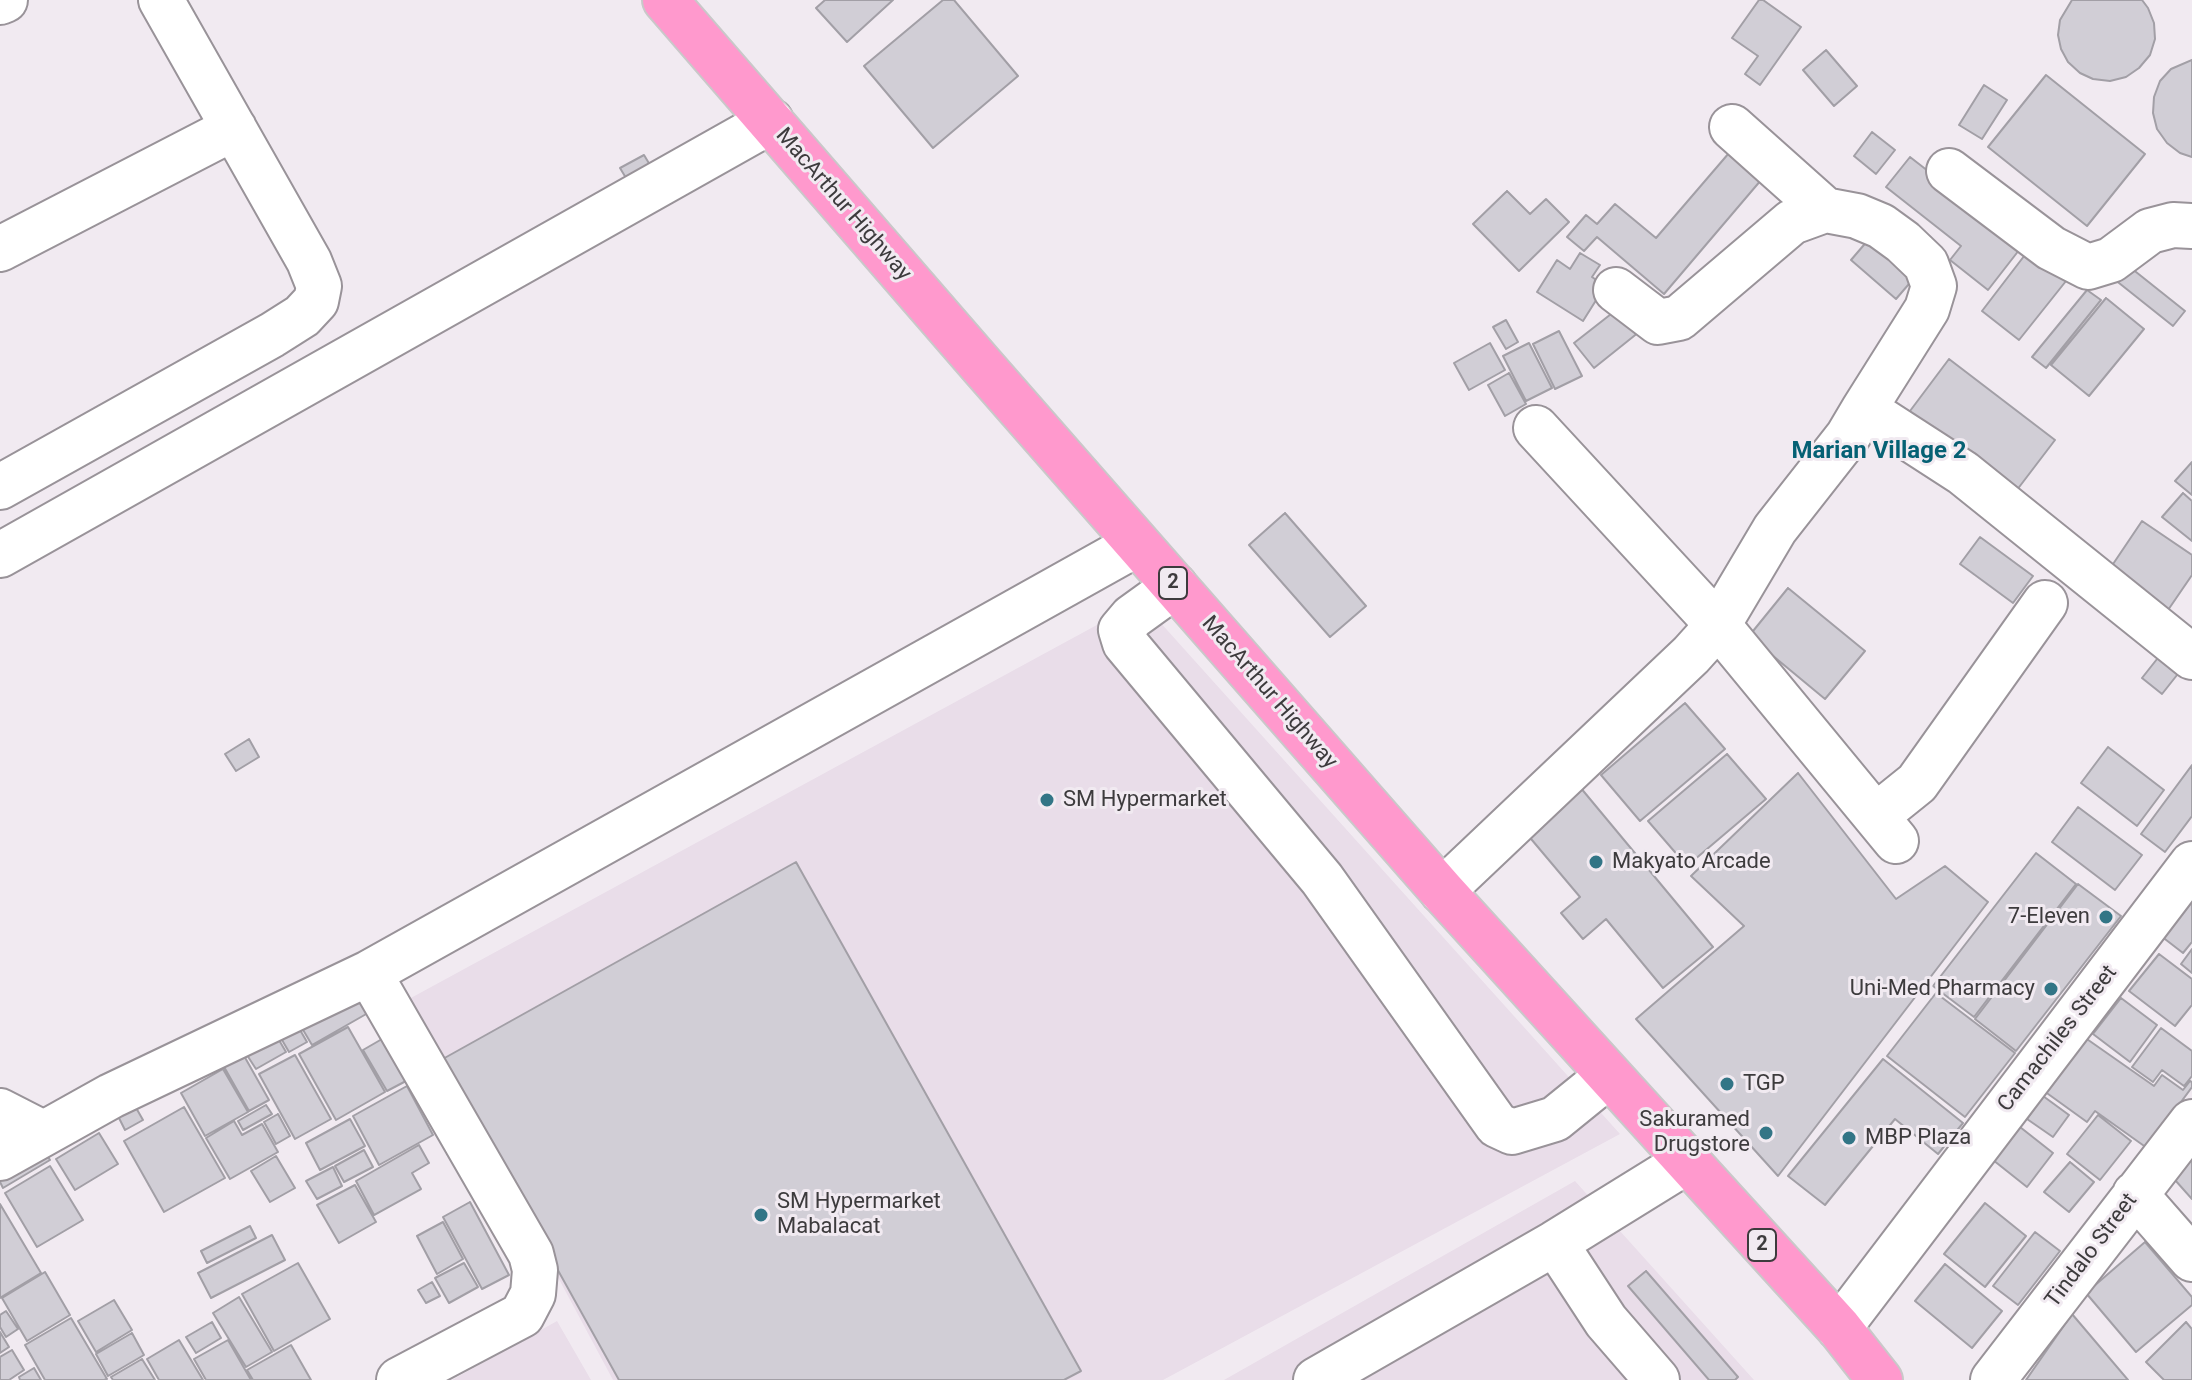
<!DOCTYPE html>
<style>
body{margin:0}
canvas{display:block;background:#f1eaf1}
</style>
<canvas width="2192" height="1380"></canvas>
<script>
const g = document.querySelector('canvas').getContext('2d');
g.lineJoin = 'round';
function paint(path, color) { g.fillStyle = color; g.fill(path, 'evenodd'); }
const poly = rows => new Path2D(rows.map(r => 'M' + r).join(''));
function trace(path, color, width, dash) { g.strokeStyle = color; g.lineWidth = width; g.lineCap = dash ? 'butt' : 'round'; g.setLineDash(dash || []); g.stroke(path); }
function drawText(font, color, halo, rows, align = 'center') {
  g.font = font + ' Roboto,sans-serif'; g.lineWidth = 6; g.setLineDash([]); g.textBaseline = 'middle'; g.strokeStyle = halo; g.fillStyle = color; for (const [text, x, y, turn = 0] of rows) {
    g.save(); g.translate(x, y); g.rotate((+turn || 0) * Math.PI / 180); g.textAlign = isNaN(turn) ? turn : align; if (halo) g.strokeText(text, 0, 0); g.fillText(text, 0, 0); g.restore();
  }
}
const built = poly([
 [1141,601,1620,1134,1163,1380,613,1380,409,999],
 [1575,1181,1754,1380,1224,1380],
 [557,1321,591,1380,452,1380]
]);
const building = poly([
 [825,0,893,0,847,42,816,8,825,0],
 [943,0,954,0,1018,76,933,148,864,66,943,0],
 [1759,0,1763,0,1801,27,1760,85,1745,74,1758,56,1732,38,1759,0],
 [2072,0,2142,0,2148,8,2154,23,2155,39,2150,55,2139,68,2126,77,2110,81,2093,79,2080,73,2068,62,2061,49,2058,35,2060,20,2072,0],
 [1826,50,1857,86,1834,106,1803,70,1826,50],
 [2192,60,2192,157,2180,153,2167,143,2157,129,2153,113,2154,97,2160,81,2171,69,2192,60],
 [2046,75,2145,154,2087,226,1988,147,2046,75],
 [1984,85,2007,100,1982,139,1959,125,1984,85],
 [1872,132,1895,150,1876,174,1854,156,1872,132],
 [1741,139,1773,166,1664,294,1597,237,1584,251,1567,237,1586,215,1597,224,1615,204,1656,238,1741,139],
 [644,155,650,165,626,178,620,168,644,155],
 [1910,157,2023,245,1988,290,1950,260,1961,246,1886,187,1910,157],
 [1507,191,1530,214,1546,199,1569,222,1519,271,1473,224,1507,191],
 [1875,232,1921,270,1896,299,1851,260,1875,232],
 [2031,247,2070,276,2019,340,1982,311,2031,247],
 [1580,253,1600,265,1592,277,1605,286,1583,321,1537,292,1557,260,1570,269,1580,253],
 [2126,264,2185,311,2173,326,2114,279,2126,264],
 [2087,290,2101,300,2046,368,2032,357,2087,290],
 [2106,298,2144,329,2089,396,2051,365,2106,298],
 [1620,307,1639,332,1594,368,1574,343,1620,307],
 [1506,320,1518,342,1506,349,1493,327,1506,320],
 [1559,331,1582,376,1555,389,1533,344,1559,331],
 [1490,343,1505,370,1469,390,1454,363,1490,343],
 [1529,343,1552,388,1526,401,1503,356,1529,343],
 [1949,359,2055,440,2007,503,1901,423,1949,359],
 [1509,373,1526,404,1505,416,1488,385,1509,373],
 [2192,462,2192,495,2175,481,2192,462],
 [2183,493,2192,501,2192,541,2162,517,2183,493],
 [1285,513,1366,606,1330,637,1249,545,1285,513],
 [2142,521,2192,555,2192,575,2166,613,2107,573,2142,521],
 [1980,537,2033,576,2013,603,1960,564,1980,537],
 [1788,588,1865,651,1825,699,1749,636,1788,588],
 [2161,654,2181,670,2162,694,2142,678,2161,654],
 [1685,703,1725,749,1640,821,1601,775,1685,703],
 [249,739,259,757,236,771,225,754,249,739],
 [2108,747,2164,790,2137,826,2081,783,2108,747],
 [1727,754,1766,799,1687,866,1648,821,1727,754],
 [2192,765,2192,816,2165,852,2141,834,2192,765],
 [1798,773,1896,899,1945,866,1988,902,1778,1176,1636,1019,1744,926,1691,876,1798,773],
 [1575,781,1713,947,1663,988,1606,919,1583,939,1561,913,1580,897,1521,827,1575,781],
 [2078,807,2142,855,2115,890,2052,842,2078,807],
 [2036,853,2076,884,1974,1017,1933,986,2036,853],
 [796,862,1081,1371,1064,1380,619,1380,441,1060,796,862],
 [2078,884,2121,916,2016,1051,1975,1019,2078,884],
 [2192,894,2192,942,2183,953,2161,936,2192,894],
 [2192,949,2192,973,2181,964,2192,949],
 [2159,954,2192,979,2192,1005,2175,1026,2129,991,2159,954],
 [355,991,368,1013,312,1045,299,1023,355,991],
 [1936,993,2015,1053,1965,1117,1887,1056,1936,993],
 [2121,998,2157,1025,2130,1062,2093,1034,2121,998],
 [296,1023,307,1042,289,1052,278,1033,296,1023],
 [348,1027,385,1092,336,1120,299,1054,348,1027],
 [2161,1028,2192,1051,2192,1076,2184,1086,2162,1070,2153,1082,2132,1067,2161,1028],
 [276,1035,286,1052,256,1069,245,1052,276,1035],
 [2084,1037,2154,1086,2162,1075,2183,1090,2190,1081,2192,1082,2192,1087,2147,1148,2095,1111,2087,1122,2044,1091,2084,1037],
 [382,1039,406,1081,387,1091,363,1050,382,1039],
 [243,1054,269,1100,249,1111,223,1065,243,1054],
 [295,1055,331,1119,295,1139,259,1074,295,1055],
 [1883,1059,1963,1123,1938,1154,1895,1119,1825,1205,1788,1176,1883,1059],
 [223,1069,248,1112,205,1136,181,1093,223,1069],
 [407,1086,433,1135,379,1165,353,1116,407,1086],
 [2043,1096,2069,1115,2053,1137,2027,1119,2043,1096],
 [266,1105,272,1114,243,1130,238,1121,266,1105],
 [135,1106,143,1120,125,1130,118,1116,135,1106],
 [184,1107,225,1178,164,1212,124,1141,184,1107],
 [278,1114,290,1136,276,1144,264,1122,278,1114],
 [2098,1115,2131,1141,2100,1180,2067,1154,2098,1115],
 [350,1119,365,1146,320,1170,306,1143,350,1119],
 [234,1121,242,1135,262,1124,278,1152,230,1179,206,1138,234,1121],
 [2020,1127,2053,1153,2027,1187,1993,1160,2020,1127],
 [99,1133,118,1164,75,1190,56,1159,99,1133],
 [419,1145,429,1163,412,1173,421,1189,374,1215,356,1181,419,1145],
 [42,1147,50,1160,3,1188,0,1182,0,1173,42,1147],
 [364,1150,373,1167,344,1182,335,1166,364,1150],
 [2192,1150,2192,1199,2167,1171,2192,1150],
 [276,1156,295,1188,270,1202,251,1171,276,1156],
 [2070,1162,2094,1182,2069,1212,2044,1192,2070,1162],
 [50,1166,83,1220,37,1247,5,1193,50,1166],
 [333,1167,342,1186,317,1199,306,1181,333,1167],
 [355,1185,376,1222,339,1243,317,1205,355,1185],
 [470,1202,509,1275,482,1289,443,1217,470,1202],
 [1985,1203,2026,1236,1985,1287,1944,1254,1985,1203],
 [0,1204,41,1273,0,1298,0,1204],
 [443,1222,463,1259,437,1274,417,1236,443,1222],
 [250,1226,256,1238,207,1263,201,1251,250,1226],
 [2035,1232,2060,1251,2018,1305,1993,1286,2035,1232],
 [272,1235,285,1260,211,1298,198,1273,272,1235],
 [2145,1242,2192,1297,2192,1305,2136,1352,2086,1293,2145,1242],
 [298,1263,330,1319,274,1351,242,1294,298,1263],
 [464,1263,478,1287,449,1303,435,1278,464,1263],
 [1945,1264,2002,1311,1972,1348,1915,1301,1945,1264],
 [1646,1271,1738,1377,1735,1380,1709,1380,1628,1286,1646,1271],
 [45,1272,70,1315,27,1341,2,1298,45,1272],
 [432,1282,440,1296,426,1303,418,1290,432,1282],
 [239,1297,272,1352,246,1367,213,1313,239,1297],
 [114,1300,132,1330,96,1352,78,1321,114,1300],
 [6,1311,18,1329,6,1337,0,1327,0,1315,6,1311],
 [2072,1314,2128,1380,2026,1380,2072,1314],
 [71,1318,107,1379,104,1380,45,1380,25,1345,71,1318],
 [212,1322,221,1338,196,1353,186,1337,212,1322],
 [2186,1322,2192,1329,2192,1380,2164,1380,2146,1362,2186,1322],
 [0,1332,9,1347,0,1353,0,1332],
 [132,1333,144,1355,108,1376,96,1354,132,1333],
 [179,1340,203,1380,159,1380,147,1359,179,1340],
 [228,1340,251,1380,206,1380,194,1359,228,1340],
 [291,1345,311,1380,253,1380,247,1370,291,1345],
 [12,1350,24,1370,9,1380,0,1380,0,1357,12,1350],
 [142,1359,155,1380,113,1380,111,1377,142,1359],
 [34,1368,41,1380,20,1380,19,1377,34,1368]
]);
const minor = poly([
 [0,2,5,0],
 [1732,127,1825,210,1857,216,1881,226,1903,242,1926,264,1934,286,1927,309,1864,409],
 [1949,171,2051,248,2088,267,2111,260,2150,231,2173,225,2192,226],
 [0,249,234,128],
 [1616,290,1658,322,1679,318,1792,222,1825,210],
 [1536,428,1718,625,1896,841],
 [0,487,272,335,302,316,316,301,319,286,309,261,161,0],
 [0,555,771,121],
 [1175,586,1132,617,1121,630,1125,643,1322,879,1497,1125,1512,1132,1555,1119,1608,1076],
 [1876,816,1917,783,2045,603],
 [1442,891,1691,655,1718,625,1775,529,1848,436,1864,409,1963,473,2192,657],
 [369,973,531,1254,535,1270,533,1294,522,1315,399,1380],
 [0,1111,43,1133],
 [0,1158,111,1096,369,973,1137,544],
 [2135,1194,2192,1259],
 [1555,1243,1686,1162],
 [1839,1328,2192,864],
 [1316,1380,1555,1243,1606,1321,1657,1380],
 [1993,1380,2192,1122]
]);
const highway = poly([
 [665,0,983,367,1442,891,1839,1328,1880,1380]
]);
const markers = [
 [1047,800,8,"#327586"],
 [1596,862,8,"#327586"],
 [2106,917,8,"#327586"],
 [2051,989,8,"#327586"],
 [1727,1084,8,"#327586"],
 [1766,1133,8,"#327586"],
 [1849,1138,8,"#327586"],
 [761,1215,8,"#327586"]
];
const shields = [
 [1173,583,28],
 [1762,1245,28]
];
const shieldNames = [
 ["2",1173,583],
 ["2",1762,1245]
];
const streetNames = [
 ["MacArthur Highway",843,205,49],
 ["MacArthur Highway",1269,693,49],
 ["Camachiles Street",2058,1039,-52],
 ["Tindalo Street",2092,1251,-53]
];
const poiNames = [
 ["SM Hypermarket",1063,800],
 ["Makyato Arcade",1612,862],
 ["7-Eleven",2090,917,"right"],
 ["Uni-Med Pharmacy",2035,989,"right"],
 ["TGP",1743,1084],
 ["Sakuramed",1750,1120,"right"],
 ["Drugstore",1750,1145,"right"],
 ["MBP Plaza",1865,1138],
 ["SM Hypermarket",777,1202],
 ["Mabalacat",777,1227]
];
const neighbourhoodNames = [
 ["Marian Village 2",1879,452]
];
paint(built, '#e9dde9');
paint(building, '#d1ced6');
trace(building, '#a29fa6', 2);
trace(minor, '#999399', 48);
trace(highway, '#c9c8c9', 48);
trace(minor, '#fff', 44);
trace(highway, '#ff99cd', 44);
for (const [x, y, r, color] of markers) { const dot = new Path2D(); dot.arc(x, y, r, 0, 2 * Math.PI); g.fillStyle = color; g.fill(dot); trace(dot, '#f1eaf1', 3); }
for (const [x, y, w] of shields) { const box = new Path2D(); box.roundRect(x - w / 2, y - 16, w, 32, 6); g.fillStyle = '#f1eaf1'; g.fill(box); trace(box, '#3d3b3d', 2); }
drawText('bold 20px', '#3d3b3d', null, shieldNames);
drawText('22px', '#3d3b3d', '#f1eaf1', streetNames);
drawText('22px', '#3d3b3d', '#f1eaf1', poiNames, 'left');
drawText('bold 24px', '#056174', '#f1eaf1', neighbourhoodNames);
</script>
